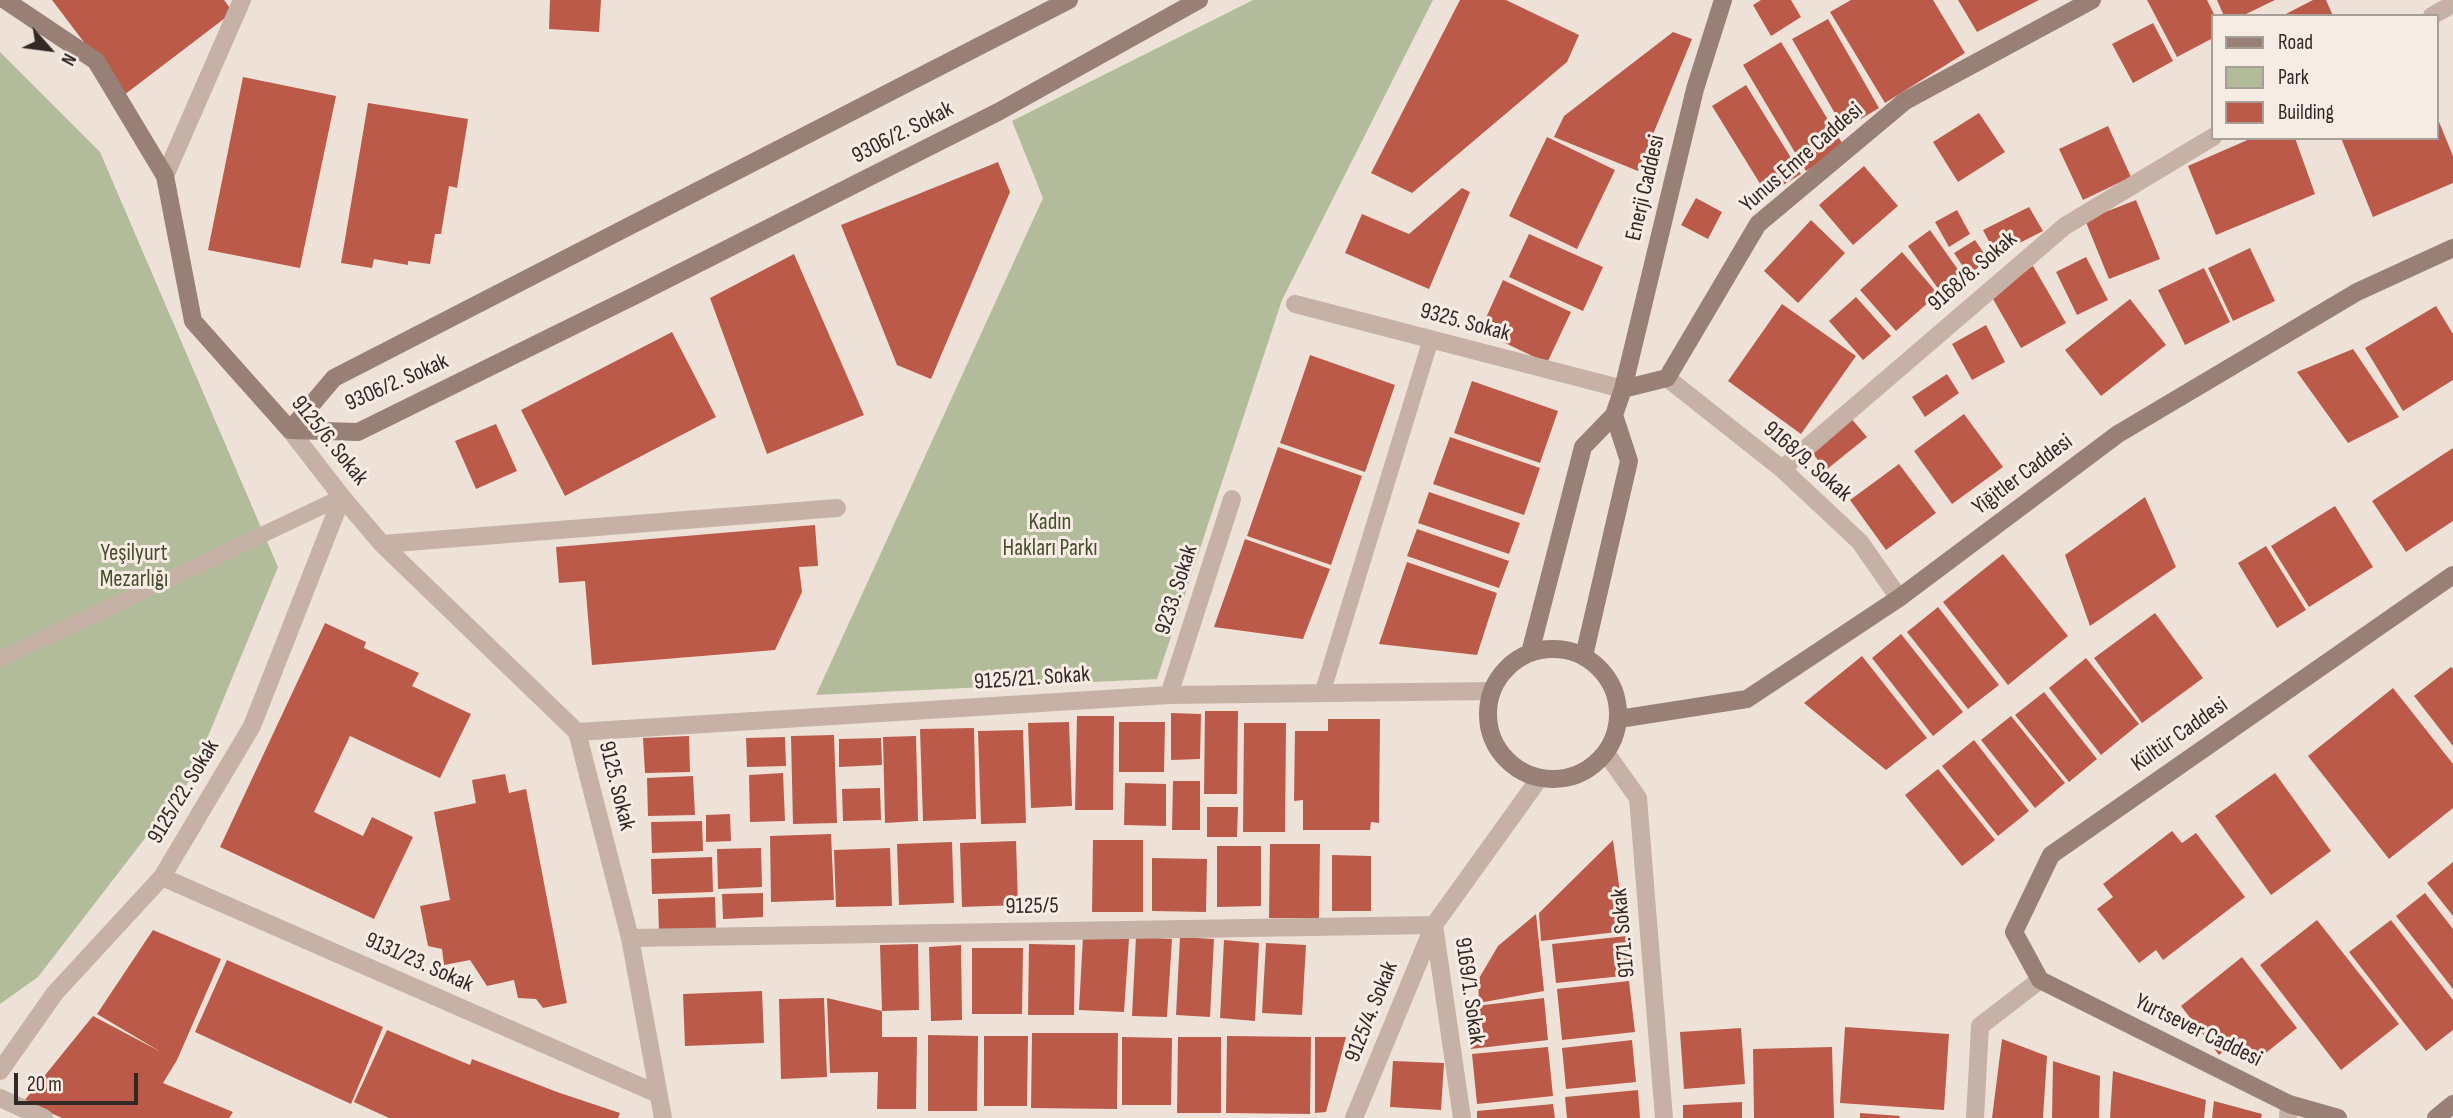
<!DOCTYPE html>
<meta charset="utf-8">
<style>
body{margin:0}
#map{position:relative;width:2453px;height:1118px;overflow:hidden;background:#eee2d8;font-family:"Sofia Sans Condensed",sans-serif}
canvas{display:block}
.legend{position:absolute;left:2211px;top:14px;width:228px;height:126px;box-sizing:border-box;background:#f7ece4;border:2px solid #a89e98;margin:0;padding:9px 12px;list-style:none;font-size:21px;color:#322826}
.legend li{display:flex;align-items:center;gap:14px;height:35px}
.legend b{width:35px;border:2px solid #a89e98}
.north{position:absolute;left:14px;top:14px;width:70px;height:70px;-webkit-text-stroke:5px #f7ece4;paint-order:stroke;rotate:118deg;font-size:19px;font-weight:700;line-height:28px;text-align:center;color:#322826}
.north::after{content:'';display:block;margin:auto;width:24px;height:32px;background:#322826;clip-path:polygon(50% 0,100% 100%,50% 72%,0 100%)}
.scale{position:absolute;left:14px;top:1073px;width:124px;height:32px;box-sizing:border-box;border:4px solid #322826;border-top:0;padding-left:9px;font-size:21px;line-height:24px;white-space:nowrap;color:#322826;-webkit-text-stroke:5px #f7ece4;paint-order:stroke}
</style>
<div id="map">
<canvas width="2453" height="1118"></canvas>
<ul class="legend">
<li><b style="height:9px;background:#988077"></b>Road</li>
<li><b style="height:19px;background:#b3bc9a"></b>Park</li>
<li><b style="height:19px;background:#bb5a49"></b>Building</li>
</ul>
<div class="north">N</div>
<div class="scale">20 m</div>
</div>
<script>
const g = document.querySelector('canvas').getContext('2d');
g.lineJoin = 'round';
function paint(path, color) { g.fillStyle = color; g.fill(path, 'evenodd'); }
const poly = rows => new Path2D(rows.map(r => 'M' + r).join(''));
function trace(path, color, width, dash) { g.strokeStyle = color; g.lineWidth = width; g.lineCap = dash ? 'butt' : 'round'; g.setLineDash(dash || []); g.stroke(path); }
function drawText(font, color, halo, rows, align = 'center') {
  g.font = font + ' "Sofia Sans Condensed",sans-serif'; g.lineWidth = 6; g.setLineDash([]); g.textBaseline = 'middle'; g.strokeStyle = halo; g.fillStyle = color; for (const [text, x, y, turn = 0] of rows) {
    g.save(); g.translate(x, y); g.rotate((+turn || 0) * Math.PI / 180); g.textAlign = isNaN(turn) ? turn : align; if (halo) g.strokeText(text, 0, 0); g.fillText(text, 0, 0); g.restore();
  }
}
const green = poly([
 [1253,0,1433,0,1282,300,1157,679,816,695,1043,198,1012,121],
 [0,52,100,152,278,567,190,780,38,977,0,1004]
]);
const building = poly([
 [52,0,224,0,233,12,124,95],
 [550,0,601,0,599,32,549,29],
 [1460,0,1506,0,1579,35,1567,62,1412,193,1371,173],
 [1761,0,1791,0,1801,17,1771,36,1753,5],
 [1851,0,1933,0,1965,53,1885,103,1830,12],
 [1958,0,2039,0,1977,32],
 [2147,0,2207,0,2215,16,2213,16,2213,38,2177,57],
 [2217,0,2275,0,2242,16,2224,16],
 [2313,0,2326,0,2333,16,2282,16],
 [1828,19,1879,108,1844,129,1792,39],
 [2153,23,2173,61,2133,83,2112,44],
 [1673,32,1692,39,1638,171,1554,137,1564,116],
 [1781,42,1845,148,1806,171,1743,65],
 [243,77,336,96,300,268,208,250],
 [1746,85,1801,174,1767,195,1712,106],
 [368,103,468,119,457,188,449,186,441,234,435,234,430,264,408,261,408,265,374,259,372,268,341,263],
 [1979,113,2005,152,1958,182,1933,142],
 [2437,117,2453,156,2453,183,2373,217,2341,138,2437,138],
 [2108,126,2131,177,2083,200,2059,149],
 [1547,137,1615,170,1577,249,1509,216],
 [2252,138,2295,138,2315,194,2216,235,2188,166],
 [998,162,1010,192,931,379,897,365,841,225],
 [1864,166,1898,206,1853,245,1819,205],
 [1462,188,1470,192,1429,289,1345,253,1362,214,1409,234],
 [1696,198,1722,212,1708,239,1681,225],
 [2136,200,2160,259,2109,279,2085,220],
 [2029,207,2043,231,1996,255,1983,230],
 [1957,210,1970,234,1949,247,1935,222],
 [1811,220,1845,253,1798,303,1764,271],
 [1930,230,1961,274,1939,290,1908,246],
 [1529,234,1603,267,1583,311,1509,277],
 [1975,240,1989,261,1968,274,1954,253],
 [2250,248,2275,301,2233,321,2208,268],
 [1902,252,1938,294,1896,331,1860,290],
 [794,254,864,415,767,454,710,298],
 [2086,257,2108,300,2077,315,2056,272],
 [2033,266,2066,323,2021,348,1989,292],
 [2204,268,2230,322,2185,345,2158,290],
 [1503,280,1571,312,1547,363,1480,331],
 [1856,297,1891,336,1863,360,1829,321],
 [2130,299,2166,345,2101,396,2065,350],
 [1782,304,1856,356,1801,434,1728,381],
 [2436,306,2453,334,2453,380,2403,411,2365,348],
 [1986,325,2005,362,1972,380,1952,344],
 [672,332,716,417,565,496,521,410],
 [2353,349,2399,417,2348,443,2297,372],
 [1310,355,1395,385,1365,472,1280,443],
 [1947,374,1959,393,1925,417,1912,397],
 [1472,381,1558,411,1540,463,1454,433],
 [1964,414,2003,467,1952,504,1914,451],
 [1850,417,1867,437,1826,470,1810,450],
 [496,424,517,471,476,489,455,441],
 [1450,437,1540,468,1524,515,1433,484],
 [1278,447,1362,476,1331,565,1247,536],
 [2453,448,2453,521,2406,552,2372,501],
 [1899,464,1936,513,1886,550,1850,500],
 [1429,492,1520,523,1509,554,1418,523],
 [2145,497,2176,567,2090,626,2065,555],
 [2335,506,2373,567,2309,607,2271,546],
 [815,525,818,566,799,567,802,592,775,650,592,665,585,581,559,583,556,547],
 [1417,529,1509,561,1499,588,1407,556],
 [1245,539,1330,569,1303,639,1214,627],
 [2266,546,2306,610,2277,628,2238,563],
 [2003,554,2068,636,2008,685,1943,602],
 [1407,562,1497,593,1477,655,1379,644],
 [1938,607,1999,685,1968,709,1907,632],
 [2155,613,2203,678,2142,723,2094,658],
 [325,623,366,642,364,648,419,673,412,686,471,714,440,778,350,736,314,812,363,836,372,817,413,837,374,919,220,847],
 [1901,634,1963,712,1933,736,1872,658],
 [1862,656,1927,738,1886,770,1804,703],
 [2086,658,2139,724,2101,755,2049,688],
 [2451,667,2453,669,2453,746,2414,696],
 [2393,688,2453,764,2453,808,2389,859,2308,756],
 [2044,692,2097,759,2069,782,2015,715],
 [1205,711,1238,711,1237,794,1204,794],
 [1171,713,1201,714,1200,759,1171,760],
 [1077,716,1114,716,1113,810,1075,810],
 [2011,716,2065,783,2035,808,1981,740],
 [1328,719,1380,719,1379,823,1371,822,1370,830,1303,830,1303,800,1294,801,1295,731,1328,731],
 [1069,722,1072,806,1031,808,1028,723],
 [1119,722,1165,722,1164,772,1119,772],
 [1244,723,1286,723,1285,832,1243,832],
 [974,728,976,819,923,821,920,729],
 [1023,730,1026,823,981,824,978,731],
 [834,735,837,823,793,824,791,736],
 [689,736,690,772,645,773,643,738],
 [916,736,918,821,885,823,883,737],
 [785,737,786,766,747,767,746,738],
 [881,738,882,765,839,767,839,739],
 [1974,740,2029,811,1998,836,1942,766],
 [1938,769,1995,840,1962,866,1905,795],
 [783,773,785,821,750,822,749,775],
 [2275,773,2331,851,2271,895,2215,816],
 [505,774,509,793,526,789,567,1003,543,1008,536,999,518,998,514,980,487,986,470,960,444,965,442,949,428,946,420,906,450,900,434,812,476,803,472,780],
 [693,776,695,815,648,816,647,778],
 [1173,781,1200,781,1200,830,1172,830],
 [1125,783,1166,784,1166,826,1124,825],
 [880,788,881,820,843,821,842,789],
 [1207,807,1238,807,1237,837,1207,837],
 [730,814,731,841,706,842,706,815],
 [702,821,703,851,652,853,651,822],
 [2172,831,2182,843,2196,833,2245,897,2163,960,2156,950,2139,963,2097,909,2113,897,2103,884],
 [831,834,834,900,771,902,770,836],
 [1093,840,1143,840,1143,912,1092,912],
 [1613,840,1625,931,1541,941,1539,913],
 [1016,841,1018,905,962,907,960,843],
 [952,842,954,903,899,905,897,844],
 [1270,844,1320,844,1319,918,1269,918],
 [1217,846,1261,846,1261,906,1217,907],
 [761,848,762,887,718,889,717,849],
 [890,848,892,906,836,907,834,850],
 [1332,855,1371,856,1371,911,1332,911],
 [712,857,713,892,652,894,651,859],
 [1152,858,1207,859,1206,912,1152,911],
 [2453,862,2453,916,2427,883],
 [763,893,763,917,723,919,722,894],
 [2425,893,2453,929,2453,989,2396,916],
 [715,897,716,933,659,934,658,899],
 [1536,914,1544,991,1479,1003,1478,980,1498,946],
 [2317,920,2399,1024,2341,1070,2260,965],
 [2391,920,2453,1000,2453,1030,2426,1051,2349,952],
 [153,930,221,959,177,1060,163,1083,233,1112,229,1118,62,1118,24,1101,93,1016,161,1052,97,1014],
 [1083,936,1129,939,1124,1012,1079,1010],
 [1627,936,1631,975,1556,983,1552,944],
 [1136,937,1172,939,1167,1017,1132,1016],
 [1180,937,1214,939,1210,1017,1176,1015],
 [1224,940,1259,943,1255,1021,1220,1018],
 [1266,943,1306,945,1302,1015,1262,1013],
 [918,944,919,1010,882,1011,880,945],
 [1029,944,1075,945,1074,1015,1028,1015],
 [961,945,962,1020,931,1021,929,947],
 [972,948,1023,948,1022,1014,972,1014],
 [2242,957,2297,1028,2257,1060,2240,1038,2219,1055,2181,1006],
 [227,960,383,1027,351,1104,195,1032],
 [1629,981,1635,1032,1562,1040,1557,989],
 [762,991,764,1043,685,1046,683,994],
 [824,998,827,1077,781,1079,779,999],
 [827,998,882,1011,882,1037,917,1037,916,1109,877,1109,878,1072,830,1073],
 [1544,998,1548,1040,1471,1049,1467,1007],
 [1845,1027,1949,1034,1944,1110,1840,1103],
 [1741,1028,1745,1084,1684,1089,1680,1032],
 [387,1030,470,1065,472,1059,557,1092,620,1113,618,1118,389,1118,354,1102],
 [1032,1033,1118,1033,1117,1109,1031,1108],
 [928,1035,978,1036,977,1111,928,1111],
 [984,1036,1028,1036,1027,1106,984,1106],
 [1227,1036,1311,1037,1310,1114,1226,1113],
 [1122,1037,1172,1038,1171,1105,1122,1105],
 [1178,1037,1221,1037,1221,1113,1177,1113],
 [1315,1037,1346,1037,1326,1112,1315,1113],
 [2002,1039,2047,1056,2043,1118,1992,1118],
 [1632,1040,1636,1082,1566,1089,1562,1048],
 [1548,1047,1553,1096,1477,1104,1472,1054],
 [1832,1047,1834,1118,1754,1118,1753,1049],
 [1393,1061,1444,1063,1441,1110,1390,1107],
 [2053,1061,2100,1076,2099,1118,2052,1118],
 [2113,1071,2206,1100,2204,1118,2110,1118],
 [1638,1090,1640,1118,1567,1118,1565,1097],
 [2214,1101,2262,1114,2261,1118,2212,1118],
 [1742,1102,1742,1118,1683,1118,1683,1105],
 [1553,1104,1555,1118,1477,1118,1477,1111],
 [1860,1113,1900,1116,1899,1118,1860,1118]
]);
const lane = poly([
 [0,659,342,497],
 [1322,694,1431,339]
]);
const street = poly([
 [2432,16,2453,4],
 [165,176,242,0],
 [1295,304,1623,389],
 [1667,378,1782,469,1860,542,1899,598],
 [290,430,342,497,382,544,837,508],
 [1782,469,2065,226,2213,137],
 [382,544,577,732,630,938,663,1118],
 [1169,695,1232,499],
 [577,732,1169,695,1492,691],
 [1606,753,1638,798,1664,1118],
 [162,877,658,1094],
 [630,938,1434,925,1354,1118],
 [0,1071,55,993,162,877,252,726,342,497],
 [0,1098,44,1118],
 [1462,1118,1434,925,1539,779],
 [1975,1118,1980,1026,2040,980],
 [2288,1118,2289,1104]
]);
const secondary = poly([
 [5,0,96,61,165,176,193,321,290,430],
 [1623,389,1667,378,1758,224,1905,101,2092,0],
 [290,430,358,432,634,296,998,112,1199,0],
 [290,430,334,378,1069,0],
 '1488 714a65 65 0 1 1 130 0a65 65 0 1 1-130 0Z',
 [1530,653,1583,447,1614,415,1623,389,1695,89,1723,0],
 [1584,656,1629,461,1614,415],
 [1619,719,1747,699,1899,598,2118,434,2357,292,2453,248],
 [2338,1118,2289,1104,2040,980,2014,932,2051,855,2453,575],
 [2436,1118,2453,1104]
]);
const streetNames = [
 ["9306/2. Sokak",903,133,-27],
 ["Yunus Emre Caddesi",1802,158,-41],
 ["Enerji Caddesi",1646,188,-77],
 ["9168/8. Sokak",1973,272,-41],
 ["9325. Sokak",1465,323,15],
 ["9306/2. Sokak",397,383,-24],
 ["9125/6. Sokak",329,441,51],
 ["9168/9. Sokak",1807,462,41],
 ["Yiğitler Caddesi",2023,475,-37],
 ["9233. Sokak",1177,590,-72],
 ["9125/21. Sokak",1032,679,-4],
 ["Kültür Caddesi",2180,735,-35],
 ["9125. Sokak",616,786,76],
 ["9125/22. Sokak",184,792,-59],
 ["9125/5",1032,907,-1],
 ["9171. Sokak",1624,933,-95],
 ["9131/23. Sokak",419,963,24],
 ["9169/1. Sokak",1469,991,82],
 ["9125/4. Sokak",1372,1012,-68],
 ["Yurtsever Caddesi",2198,1031,26]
];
const parkNames = [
 ["Kadın",1050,523],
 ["Hakları Parkı",1050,549],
 ["Yeşilyurt",134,554],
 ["Mezarlığı",134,580]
];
paint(green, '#b3bc9a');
paint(building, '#bb5a49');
trace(lane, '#c5b1a5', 16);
trace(street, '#c5b1a5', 18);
trace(secondary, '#988077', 18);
drawText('23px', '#322826', '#f7ece4', streetNames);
drawText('23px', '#444e2c', '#f7ece4', parkNames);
</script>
